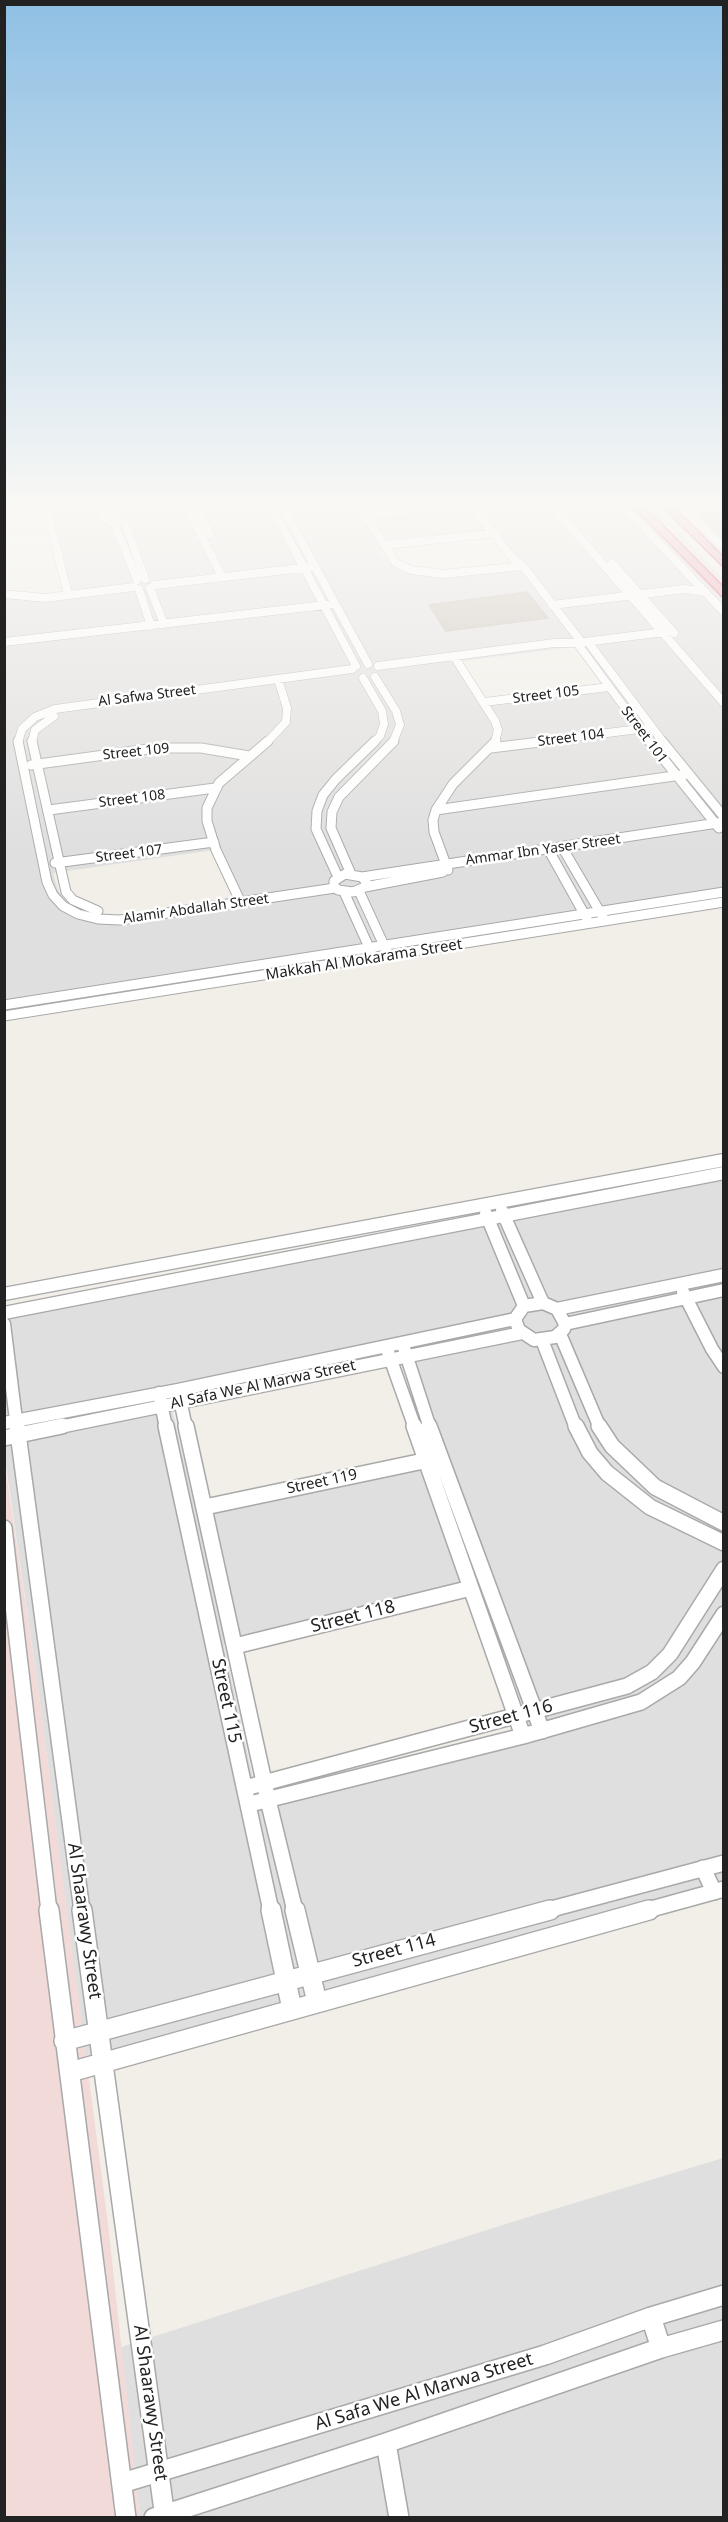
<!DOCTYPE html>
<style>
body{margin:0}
#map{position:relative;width:728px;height:2522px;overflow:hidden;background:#f2efe9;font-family:"Noto Sans",sans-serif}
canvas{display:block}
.frame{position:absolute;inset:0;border:6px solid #222;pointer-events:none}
</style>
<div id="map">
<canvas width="728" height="2522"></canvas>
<div class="frame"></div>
</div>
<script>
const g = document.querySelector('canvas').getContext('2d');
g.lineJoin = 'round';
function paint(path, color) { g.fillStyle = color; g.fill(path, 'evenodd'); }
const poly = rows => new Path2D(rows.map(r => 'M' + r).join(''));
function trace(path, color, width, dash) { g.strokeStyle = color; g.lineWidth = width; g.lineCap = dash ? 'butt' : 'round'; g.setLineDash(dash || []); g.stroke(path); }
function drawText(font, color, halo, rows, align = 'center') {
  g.font = font + ' "Noto Sans",sans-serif'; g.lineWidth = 5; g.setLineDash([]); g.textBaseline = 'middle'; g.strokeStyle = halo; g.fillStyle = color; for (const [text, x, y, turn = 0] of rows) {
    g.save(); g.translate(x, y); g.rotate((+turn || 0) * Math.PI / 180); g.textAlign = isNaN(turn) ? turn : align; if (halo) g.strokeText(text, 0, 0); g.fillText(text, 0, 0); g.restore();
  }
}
const residential = poly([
 [5,502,649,502,723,578,723,899,5,1013,5,593,12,596,72,594,51,515,5,520],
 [500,537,523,569,428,576,404,572,385,558,380,551],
 [582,646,611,684,482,702,456,662],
 [221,849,241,902,102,919,66,905,57,887,53,873],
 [723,1170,723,1885,86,2066,38,1688,5,1459,4,1310],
 [398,1355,436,1457,196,1512,171,1404],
 [478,1580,529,1726,256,1792,224,1644],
 [723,2158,723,2517,140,2517,121,2347,512,2222]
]);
const commercial = poly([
 [4,1459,38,1688,108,2224,140,2517,5,2517]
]);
const construction = poly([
 [686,502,723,502,723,540]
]);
const building = poly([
 [527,592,548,618,446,631,429,605,527,592]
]);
const minorFar4 = poly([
 [185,502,222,577],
 [194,502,210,534],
 [269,502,356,666],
 [280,502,368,664],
 [356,502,396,563,411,570,443,574,523,566],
 [469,502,513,559,523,566,582,643],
 [549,502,724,703],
 [620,502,724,612],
 [677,502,724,548],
 [47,511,68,595],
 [4,515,71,509,94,510,113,515,125,523,145,579],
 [365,515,477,503],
 [104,517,115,524,137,580],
 [385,545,497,533],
 [612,563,674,633],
 [155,585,311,567],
 [150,588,164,624],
 [139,589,151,626],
 [4,594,45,598,134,587],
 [552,605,684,589,705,592],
 [4,642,334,604],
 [588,642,663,742],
 [577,643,650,742],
 [457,661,495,721,498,730,495,742],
 [378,666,554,643,577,643,672,631],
 [375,677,396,711,400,725,393,742],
 [363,678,382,711,384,724,380,736,374,742],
 [484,702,609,687],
 [18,742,22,729,35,717,55,709,352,669],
 [32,742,35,730,54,716],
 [267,742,286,722,287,708,278,679],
 [536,742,647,728]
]);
const minorFar3 = poly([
 [18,741,47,882,53,895,63,906,78,914,98,919,120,920,335,888],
 [32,741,66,892,73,900,98,911],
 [649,741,719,828],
 [662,741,724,817],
 [491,748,548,741],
 [31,765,156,748,201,748,249,756],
 [49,810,215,788],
 [436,810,688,774],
 [562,847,603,917],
 [548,849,587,919],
 [55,863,214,842],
 [448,870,434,832,433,820,436,810,453,784,496,741],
 [345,874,362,877,366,882,365,887,353,892,338,890,334,886,334,881,345,874],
 [351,874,331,828,332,812,339,797,394,741],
 [338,877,316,829,317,811,323,795,336,779,375,741],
 [362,877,724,822],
 [365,887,443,872],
 [359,891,387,952],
 [344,892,372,954],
 [241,903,216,850,207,821,207,808,219,783,268,741],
 [4,1005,724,892],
 [4,1016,724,902]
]);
const minorFar2 = poly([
 [502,1211,543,1303],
 [486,1214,524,1306],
 [683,1292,712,1349,724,1367],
 [4,1294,724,1160],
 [543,1303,557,1309,565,1324,564,1329,555,1337,534,1340,519,1330,515,1319,524,1306,543,1303],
 [557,1309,724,1275],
 [4,1313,724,1173],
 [4,1324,17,1428],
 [565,1324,724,1290],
 [560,1334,600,1428],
 [542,1340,576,1428],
 [404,1348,430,1428],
 [388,1352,415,1428],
 [178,1390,186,1428],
 [159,1393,166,1428],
 [4,1423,178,1390,515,1319],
 [55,1428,522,1333]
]);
const minorFar1 = poly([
 [17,1426,82,1911],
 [166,1426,271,1911],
 [186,1426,268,1800,295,1911],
 [414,1426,523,1736],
 [429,1426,542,1731],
 [576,1426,590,1453,607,1473,650,1507,724,1543],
 [599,1426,612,1446,655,1487,724,1523],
 [4,1438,62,1426],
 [205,1507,433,1459],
 [4,1528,49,1911],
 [235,1646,471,1588],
 [245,1788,627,1686,652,1672,670,1654,724,1569],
 [250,1804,523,1736,641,1702,679,1678,693,1662,724,1614],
 [703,1868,714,1892],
 [544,1911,724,1863],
 [644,1911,724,1889]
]);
const minor = poly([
 [49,1910,126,2518],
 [82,1910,165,2518],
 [271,1910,292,2009],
 [295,1910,317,2002],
 [64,2041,550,1910],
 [70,2072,649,1910],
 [651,2317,661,2348],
 [386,2443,399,2518],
 [122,2483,545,2355,651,2317,724,2295],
 [154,2518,386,2443,661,2348,724,2330]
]);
const highway = poly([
 [629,502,639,502,724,588,724,598,629,502],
 [658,502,668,502,724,558,724,567,658,502]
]);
const farStreetnames = [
 ["Street 105",546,695,-7],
 ["Al Safwa Street",147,696,-7],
 ["Street 101",644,735,53],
 ["Street 104",571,738,-7],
 ["Street 109",136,752,-6],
 ["Street 108",132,799,-7],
 ["Ammar Ibn Yaser Street",543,850,-8],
 ["Street 107",129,854,-7],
 ["Alamir Abdallah Street",196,909,-8]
];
const streetNames = [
 ["Makkah Al Mokarama Street",364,960,-9],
 ["Al Safa We Al Marwa Street",263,1385,-12],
 ["Street 119",322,1482,-12]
];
const nearStreetnames = [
 ["Street 118",353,1617,-14],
 ["Street 115",226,1701,78],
 ["Street 116",511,1717,-15],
 ["Al Shaarawy Street",84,1921,82],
 ["Street 114",394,1951,-15],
 ["Al Safa We Al Marwa Street",424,2392,-17],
 ["Al Shaarawy Street",150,2403,82]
];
paint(residential, '#e0dfdf');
paint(commercial, '#f2dad9');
paint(construction, '#c7c7b4');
paint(building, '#c7bfb8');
trace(building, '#c4b6ab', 1.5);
trace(minorFar4, '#a9a9a9', 9);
trace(minorFar3, '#a9a9a9', 11);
trace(minorFar2, '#a9a9a9', 15);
trace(minorFar1, '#a9a9a9', 18);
trace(minor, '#a9a9a9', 22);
trace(highway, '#dc2a67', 3);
trace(minorFar4, '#fff', 8);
trace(minorFar3, '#fff', 9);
trace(minorFar2, '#fff', 12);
trace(minorFar1, '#fff', 15);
trace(minor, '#fff', 19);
paint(highway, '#e892a2');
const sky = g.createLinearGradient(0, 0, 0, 855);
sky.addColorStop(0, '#8fc0e4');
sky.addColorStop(0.59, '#f9f8f5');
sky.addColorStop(1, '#f9f8f500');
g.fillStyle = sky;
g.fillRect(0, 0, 728, 855);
drawText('14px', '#222', '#fff', farStreetnames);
drawText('15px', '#222', '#fff', streetNames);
drawText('18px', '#222', '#fff', nearStreetnames);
</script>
